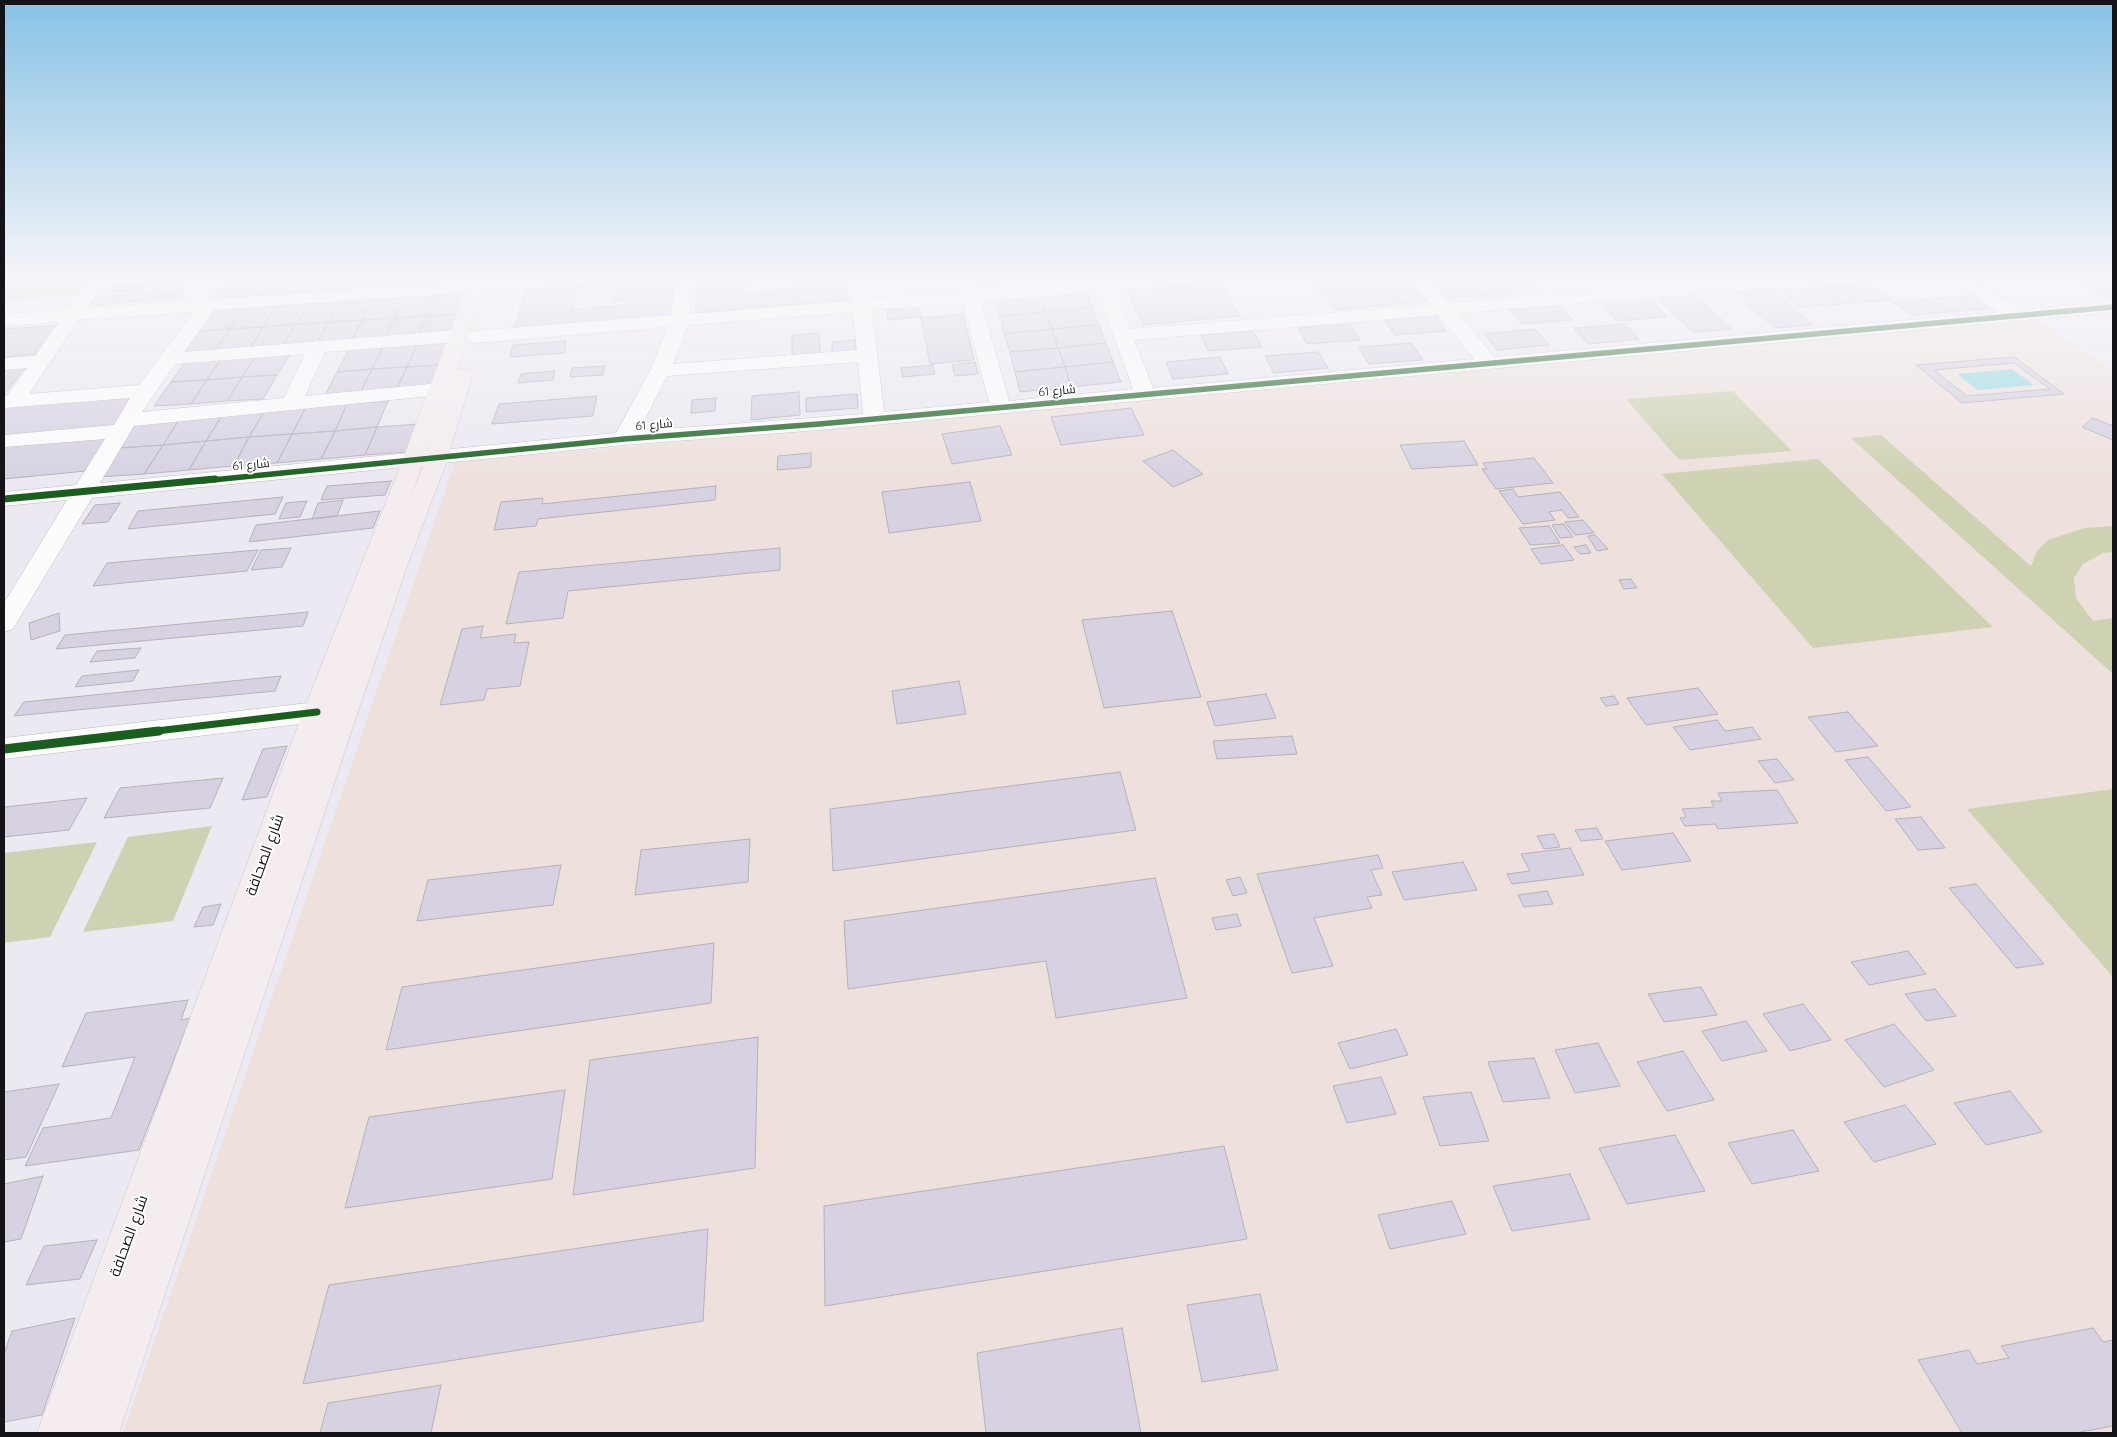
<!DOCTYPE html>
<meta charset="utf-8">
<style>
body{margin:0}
#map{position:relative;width:2117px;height:1437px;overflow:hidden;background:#ece9f2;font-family:Quicksand,sans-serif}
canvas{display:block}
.frame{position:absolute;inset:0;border:5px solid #151318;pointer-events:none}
</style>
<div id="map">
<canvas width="2117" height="1437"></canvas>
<div class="frame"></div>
</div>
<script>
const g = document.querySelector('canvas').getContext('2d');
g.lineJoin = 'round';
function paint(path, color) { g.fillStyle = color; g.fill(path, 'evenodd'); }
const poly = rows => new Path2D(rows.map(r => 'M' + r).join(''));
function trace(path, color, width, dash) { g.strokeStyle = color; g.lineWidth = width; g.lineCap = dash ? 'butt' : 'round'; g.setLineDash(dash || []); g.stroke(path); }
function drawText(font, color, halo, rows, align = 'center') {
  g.font = font + ' Quicksand,Cairo,sans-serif'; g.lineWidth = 4; g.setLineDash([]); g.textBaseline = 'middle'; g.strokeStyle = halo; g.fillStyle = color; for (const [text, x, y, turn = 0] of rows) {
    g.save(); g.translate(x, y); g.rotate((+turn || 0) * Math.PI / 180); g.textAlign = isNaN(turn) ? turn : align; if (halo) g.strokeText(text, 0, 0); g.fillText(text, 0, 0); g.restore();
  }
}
const education = poly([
 [2037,319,2113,371,2113,1433,123,1433,455,462]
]);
const green = poly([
 [4,279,91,279,77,295,4,300],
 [1733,391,1792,451,1679,460,1626,399],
 [1881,435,2031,566,2037,551,2048,540,2085,528,2113,526,2113,552,2103,553,2083,564,2074,578,2076,598,2093,621,2113,618,2113,674,1851,438],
 [1818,459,1993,627,1813,648,1662,474],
 [2113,789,2113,977,1967,809],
 [212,826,173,921,83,932,128,837],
 [97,842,50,937,4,943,4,853]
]);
const water = poly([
 [2012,369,2034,385,1978,390,1957,374]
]);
const building = poly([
 [258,279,246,296,214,299,228,280,258,279],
 [258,279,288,279,278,294,246,296,258,279],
 [288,279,318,279,310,293,278,294,288,279],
 [318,279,348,279,342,291,310,293,318,279],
 [348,279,378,279,373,289,342,291,348,279],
 [378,279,408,279,405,287,373,289,378,279],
 [408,279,438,279,436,285,405,287,408,279],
 [438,279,468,279,467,283,436,285,438,279],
 [648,279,676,279,672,316,514,329,526,288,648,279],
 [614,289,612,301,625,300,624,305,572,310,576,292,614,289],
 [699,279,747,279,745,309,695,313,699,279],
 [792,279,846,279,848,300,748,308,749,293,792,289,792,279],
 [973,279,1015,279,982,287,973,279],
 [1312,279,1411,279,1430,301,1335,310,1312,279],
 [1481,279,1494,295,1447,298,1434,281,1481,279],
 [1481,279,1530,279,1541,291,1494,295,1481,279],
 [1972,279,2023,279,1978,282,1972,279],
 [184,281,180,287,147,289,152,283,184,281],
 [2113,281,2113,296,2104,297,2083,284,2113,281],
 [1220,282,1240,316,1143,325,1127,290,1220,282],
 [1869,283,1892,300,1800,307,1779,290,1869,283],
 [146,284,140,291,104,293,111,286,146,284],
 [1771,289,1813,325,1775,328,1734,292,1771,289],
 [184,290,179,298,91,305,96,297,184,290],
 [1086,291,1092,308,1046,312,1041,295,1086,291],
 [468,294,459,314,427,316,436,296,468,294],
 [1041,295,1046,312,1000,316,995,299,1041,295],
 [1980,295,1999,308,1911,315,1893,302,1980,295],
 [436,296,427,316,395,318,405,298,436,296],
 [1696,296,1732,329,1693,332,1658,299,1696,296],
 [405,298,395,318,362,320,373,300,405,298],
 [373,300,362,320,329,322,341,302,373,300],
 [341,302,329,322,296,324,309,304,341,302],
 [1652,302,1667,317,1617,321,1603,306,1652,302],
 [309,304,296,324,263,327,276,306,309,304],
 [918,305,921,317,888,320,886,308,918,305],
 [1559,305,1573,320,1522,324,1509,309,1559,305],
 [276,306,263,327,230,329,244,308,276,306],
 [244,308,230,329,197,331,211,310,244,308],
 [1092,308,1099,325,1052,329,1046,312,1092,308],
 [1046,312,1052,329,1004,334,1000,316,1046,312],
 [459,314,451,334,418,336,427,316,459,314],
 [963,314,974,360,930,364,921,318,963,314],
 [1435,315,1446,331,1395,335,1384,319,1435,315],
 [427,316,418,336,384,339,395,318,427,316],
 [395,318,384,339,351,341,362,320,395,318],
 [362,320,351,341,317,343,329,322,362,320],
 [329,322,317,343,283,345,296,324,329,322],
 [296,324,283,345,250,348,263,327,296,324],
 [1350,324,1360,340,1307,344,1298,328,1350,324],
 [1624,324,1639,339,1588,344,1574,328,1624,324],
 [60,325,37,354,4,357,4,329,60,325],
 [1099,325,1106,343,1058,348,1052,329,1099,325],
 [263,327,250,348,215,350,230,329,263,327],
 [230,329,215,350,181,352,197,331,230,329],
 [1052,329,1058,348,1010,352,1004,334,1052,329],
 [1535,329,1549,345,1497,350,1484,334,1535,329],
 [1253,331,1262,347,1208,351,1201,335,1253,331],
 [819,333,820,353,792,356,792,335,819,333],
 [855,340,856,351,832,353,832,342,855,340],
 [566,341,564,353,510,357,513,345,566,341],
 [450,343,441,365,407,367,417,345,450,343],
 [1106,343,1113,362,1065,367,1058,348,1106,343],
 [1411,343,1423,360,1369,364,1359,347,1411,343],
 [417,345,407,367,372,369,383,347,417,345],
 [383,347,372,369,337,372,349,349,383,347],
 [1058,348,1065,367,1015,372,1010,352,1058,348],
 [1318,352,1328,368,1274,373,1265,356,1318,352],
 [291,353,277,375,242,377,256,355,291,353],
 [256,355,242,377,207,380,222,357,256,355],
 [222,357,207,380,171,382,187,359,222,357],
 [1220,357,1228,374,1173,379,1166,362,1220,357],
 [2014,357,2064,394,1962,403,1916,365,2014,357],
 [2014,363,2050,389,1967,396,1934,370,2014,363],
 [975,362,978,374,955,376,952,365,975,362],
 [1113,362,1121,382,1071,387,1065,367,1113,362],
 [441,365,431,388,396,390,407,367,441,365],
 [933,365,935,374,903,377,901,368,933,365],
 [27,366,4,394,4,368,27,366],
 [605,366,603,375,570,377,572,368,605,366],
 [407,367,396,390,360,393,372,369,407,367],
 [1065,367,1071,387,1020,392,1015,372,1065,367],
 [372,369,360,393,325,395,337,372,372,369],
 [555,371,553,380,518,383,521,374,555,371],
 [277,375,263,399,227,401,242,377,277,375],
 [242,377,227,401,191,404,207,380,242,377],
 [207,380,191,404,154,406,171,382,207,380],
 [799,392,800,415,751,420,752,396,799,392],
 [139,394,114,429,4,437,4,404,139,394],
 [857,394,858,408,806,412,806,398,857,394],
 [597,396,593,416,492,424,499,404,597,396],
 [716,398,715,411,691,413,692,400,716,398],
 [388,401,377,427,335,431,347,404,388,401],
 [347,404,335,431,292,434,306,407,347,404],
 [306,407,292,434,249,437,265,410,306,407],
 [1131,408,1144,435,1061,445,1051,417,1131,408],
 [265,410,249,437,206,441,223,414,265,410],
 [223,414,206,441,163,445,181,417,223,414],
 [181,417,163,445,119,448,139,420,181,417],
 [2093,418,2113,426,2113,440,2082,427,2093,418],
 [419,424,407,452,365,455,377,427,419,424],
 [1000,426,1012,455,952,464,942,434,1000,426],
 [377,427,365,455,321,459,335,431,377,427],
 [335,431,321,459,277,463,292,434,335,431],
 [112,434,86,471,4,479,4,444,112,434],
 [292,434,277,463,234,466,249,437,292,434],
 [249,437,234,466,189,470,206,441,249,437],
 [206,441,189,470,144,474,163,445,206,441],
 [1464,441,1478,465,1412,469,1400,445,1464,441],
 [163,445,144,474,99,477,119,448,163,445],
 [1173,450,1203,474,1173,487,1143,461,1173,450],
 [811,453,811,467,777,470,778,456,811,453],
 [1534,458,1553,483,1496,489,1482,469,1487,469,1483,463,1534,458],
 [391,481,385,495,321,500,327,486,391,481],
 [970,482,981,521,889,533,882,492,970,482],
 [716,486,715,500,538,519,536,526,494,530,501,502,543,498,542,504,716,486],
 [1513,489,1518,497,1560,492,1579,517,1568,518,1562,510,1549,512,1555,520,1523,524,1499,491,1513,489],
 [283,497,275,514,128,529,138,511,283,497],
 [343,500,337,516,312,519,318,503,343,500],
 [307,501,300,517,279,519,286,503,307,501],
 [120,503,108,522,82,524,95,505,120,503],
 [380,511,373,528,249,542,256,525,380,511],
 [1583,520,1594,533,1575,535,1565,522,1583,520],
 [1564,524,1573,537,1560,538,1552,525,1564,524],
 [1549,526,1560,543,1530,545,1519,528,1549,526],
 [1595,535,1608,549,1597,551,1588,536,1595,535],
 [1563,545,1574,560,1541,564,1531,549,1563,545],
 [1586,545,1591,553,1580,554,1574,547,1586,545],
 [291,548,282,567,251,570,261,550,291,548],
 [780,548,780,570,568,591,563,618,506,624,519,572,780,548],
 [258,550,247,571,93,586,107,563,258,550],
 [1631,579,1637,588,1624,589,1619,580,1631,579],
 [1172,611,1201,697,1104,708,1082,620,1172,611],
 [308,612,303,626,56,649,65,635,308,612],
 [59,613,60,631,31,640,29,623,59,613],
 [483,626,480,638,516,634,514,643,529,642,520,686,487,689,484,700,440,705,462,629,483,626],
 [141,648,135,658,90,662,97,651,141,648],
 [139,670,133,681,75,687,82,676,139,670],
 [281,676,275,691,14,716,24,702,281,676],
 [959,681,966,714,897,724,892,691,959,681],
 [1698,688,1718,714,1646,725,1627,698,1698,688],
 [1266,694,1276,718,1215,726,1207,702,1266,694],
 [1614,696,1619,704,1606,706,1600,698,1614,696],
 [1848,712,1878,746,1836,752,1808,717,1848,712],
 [1717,720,1725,731,1752,727,1761,739,1690,750,1673,727,1717,720],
 [1292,736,1297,754,1217,759,1213,741,1292,736],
 [287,746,267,797,242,800,263,749,287,746],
 [1868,757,1911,807,1886,811,1845,760,1868,757],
 [1777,759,1794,780,1775,783,1758,761,1777,759],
 [1120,772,1136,830,833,871,830,809,1120,772],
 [223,778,210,808,104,818,120,788,223,778],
 [1777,790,1798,823,1718,829,1715,824,1685,826,1680,818,1686,817,1682,809,1714,807,1711,801,1722,801,1718,793,1777,790],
 [87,798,69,830,4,837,4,807,87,798],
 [1921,817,1945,848,1918,850,1895,819,1921,817],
 [1597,828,1603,839,1581,841,1575,830,1597,828],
 [1673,833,1691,861,1622,870,1605,841,1673,833],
 [1554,834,1560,847,1544,849,1537,836,1554,834],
 [750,839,748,882,635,895,641,850,750,839],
 [1570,848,1584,875,1512,884,1507,874,1530,871,1521,854,1570,848],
 [1378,855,1383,868,1371,870,1382,895,1367,897,1372,908,1314,918,1333,966,1292,973,1257,874,1378,855],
 [1463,862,1477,890,1404,900,1392,872,1463,862],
 [561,865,553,905,417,921,428,880,561,865],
 [1240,877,1247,893,1233,896,1226,880,1240,877],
 [1155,878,1187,998,1056,1018,1046,961,848,989,844,921,1155,878],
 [1976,884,2044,964,2016,968,1949,888,1976,884],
 [1547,891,1553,904,1524,907,1518,895,1547,891],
 [221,904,213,925,194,927,203,907,221,904],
 [1237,914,1241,926,1216,930,1212,918,1237,914],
 [714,943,711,1003,386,1050,402,987,714,943],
 [1908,951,1926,974,1869,985,1851,962,1908,951],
 [1701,987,1717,1015,1664,1022,1648,994,1701,987],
 [1935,989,1956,1016,1926,1021,1905,994,1935,989],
 [188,1000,181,1020,190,1018,139,1150,25,1166,43,1128,111,1118,135,1057,62,1067,86,1013,188,1000],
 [1803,1004,1831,1040,1790,1051,1763,1014,1803,1004],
 [1746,1021,1767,1051,1722,1061,1702,1031,1746,1021],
 [1894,1024,1934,1070,1884,1087,1845,1040,1894,1024],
 [1396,1029,1408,1055,1350,1069,1338,1043,1396,1029],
 [758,1037,755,1168,573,1195,590,1060,758,1037],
 [1598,1043,1620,1086,1575,1093,1555,1050,1598,1043],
 [1683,1051,1714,1100,1667,1111,1637,1062,1683,1051],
 [1534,1058,1550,1098,1503,1102,1488,1062,1534,1058],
 [1381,1077,1396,1114,1347,1123,1333,1086,1381,1077],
 [59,1084,26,1157,4,1160,4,1092,59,1084],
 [565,1090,552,1179,345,1208,369,1117,565,1090],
 [2010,1091,2042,1132,1986,1145,1954,1103,2010,1091],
 [1471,1092,1489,1141,1440,1146,1423,1097,1471,1092],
 [1905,1105,1936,1144,1874,1162,1844,1122,1905,1105],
 [1793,1130,1819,1171,1752,1184,1728,1143,1793,1130],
 [1675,1135,1705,1191,1627,1204,1599,1148,1675,1135],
 [1224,1146,1247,1239,825,1306,824,1206,1224,1146],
 [1570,1174,1590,1219,1512,1231,1493,1186,1570,1174],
 [43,1176,21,1239,4,1242,4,1184,43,1176],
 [1452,1201,1466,1234,1390,1249,1378,1215,1452,1201],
 [708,1229,703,1321,303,1384,329,1285,708,1229],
 [97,1240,80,1279,26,1285,44,1246,97,1240],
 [1260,1294,1278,1370,1202,1382,1187,1305,1260,1294],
 [75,1318,42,1415,4,1422,4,1354,12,1331,75,1318],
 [1122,1328,1141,1433,986,1433,977,1353,1122,1328],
 [2093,1328,2103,1342,2113,1340,2113,1426,2075,1433,1962,1433,1918,1360,1969,1350,1977,1364,2009,1358,2001,1346,2093,1328],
 [441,1385,431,1433,320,1433,328,1403,441,1385]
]);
const minor = poly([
 [91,279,109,279,87,308,187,301,203,279,221,279,206,300,476,281,483,283,491,280,505,279,601,279,598,283,592,284,491,290,484,288,476,291,214,310,184,352,459,330,467,334,475,331,671,315,675,279,693,279,690,314,852,301,850,279,868,279,870,299,1094,281,1093,279,1196,279,1193,283,1187,284,1115,290,1130,329,1431,305,1411,279,1429,279,1449,303,1751,279,1823,279,1820,283,1814,284,1458,313,1494,357,1998,312,1956,283,1953,279,1974,279,2020,310,2113,301,2113,312,819,430,624,445,92,498,13,629,4,632,4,603,67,500,4,506,4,492,76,485,105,439,4,447,4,435,114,425,130,398,4,408,4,396,7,396,27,368,4,370,4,358,35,356,59,322,4,326,4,314,67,310,91,279],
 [1098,292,1133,389,1009,401,981,301,1098,292],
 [963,303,989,402,884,412,872,310,963,303],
 [194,312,139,385,29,394,78,320,194,312],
 [853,312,857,350,673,364,688,325,853,312],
 [1439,315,1474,359,1153,388,1134,340,1439,315],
 [668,327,650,371,616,433,100,483,134,426,440,395,447,393,450,389,447,385,440,383,305,396,325,352,459,342,467,339,475,343,668,327],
 [305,354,284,398,142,412,175,364,305,354],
 [858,362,863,414,639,431,667,376,858,362],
 [317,702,327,705,331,712,327,719,317,722,4,759,4,738,317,702]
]);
const major = poly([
 [470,279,488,279,456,370,470,370,473,374,445,466,406,569,351,732,119,1433,37,1433,303,712,402,461,470,279],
 [434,432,423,466,409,501,424,461,434,432]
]);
const cyclewayFar2 = poly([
 [202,481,624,439,819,424,2113,307]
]);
const cyclewayFar1 = poly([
 [4,499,215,479],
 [148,732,317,712]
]);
const cycleway = poly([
 [4,749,159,731]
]);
const farStreetnames = [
 ["شارع 61",1057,391,-5],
 ["شارع 61",654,425,-5],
 ["شارع 61",251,465,-5]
];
const streetNames = [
 ["شارع الصحافة",265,855,-70],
 ["شارع الصحافة",129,1236,-70]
];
paint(education, '#eee1dd');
paint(green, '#ced2b2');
paint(water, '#97d8e1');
paint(building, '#d7d1e1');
trace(building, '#b4b2b9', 1);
trace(minor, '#bbb9bf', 1);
trace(major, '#c9c8cc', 1);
paint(minor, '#fcfcfd');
paint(major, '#f4ecee');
trace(cyclewayFar2, '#1b5e20', 5.5);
trace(cyclewayFar1, '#1b5e20', 7);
trace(cycleway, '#1b5e20', 9);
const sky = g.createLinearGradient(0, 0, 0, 480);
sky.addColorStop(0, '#87c2e5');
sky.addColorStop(0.58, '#f6f5f9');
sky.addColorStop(1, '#f6f5f900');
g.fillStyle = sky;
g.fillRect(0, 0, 2117, 480);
drawText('12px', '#151318', '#fff', farStreetnames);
drawText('15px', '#151318', '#fff', streetNames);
</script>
